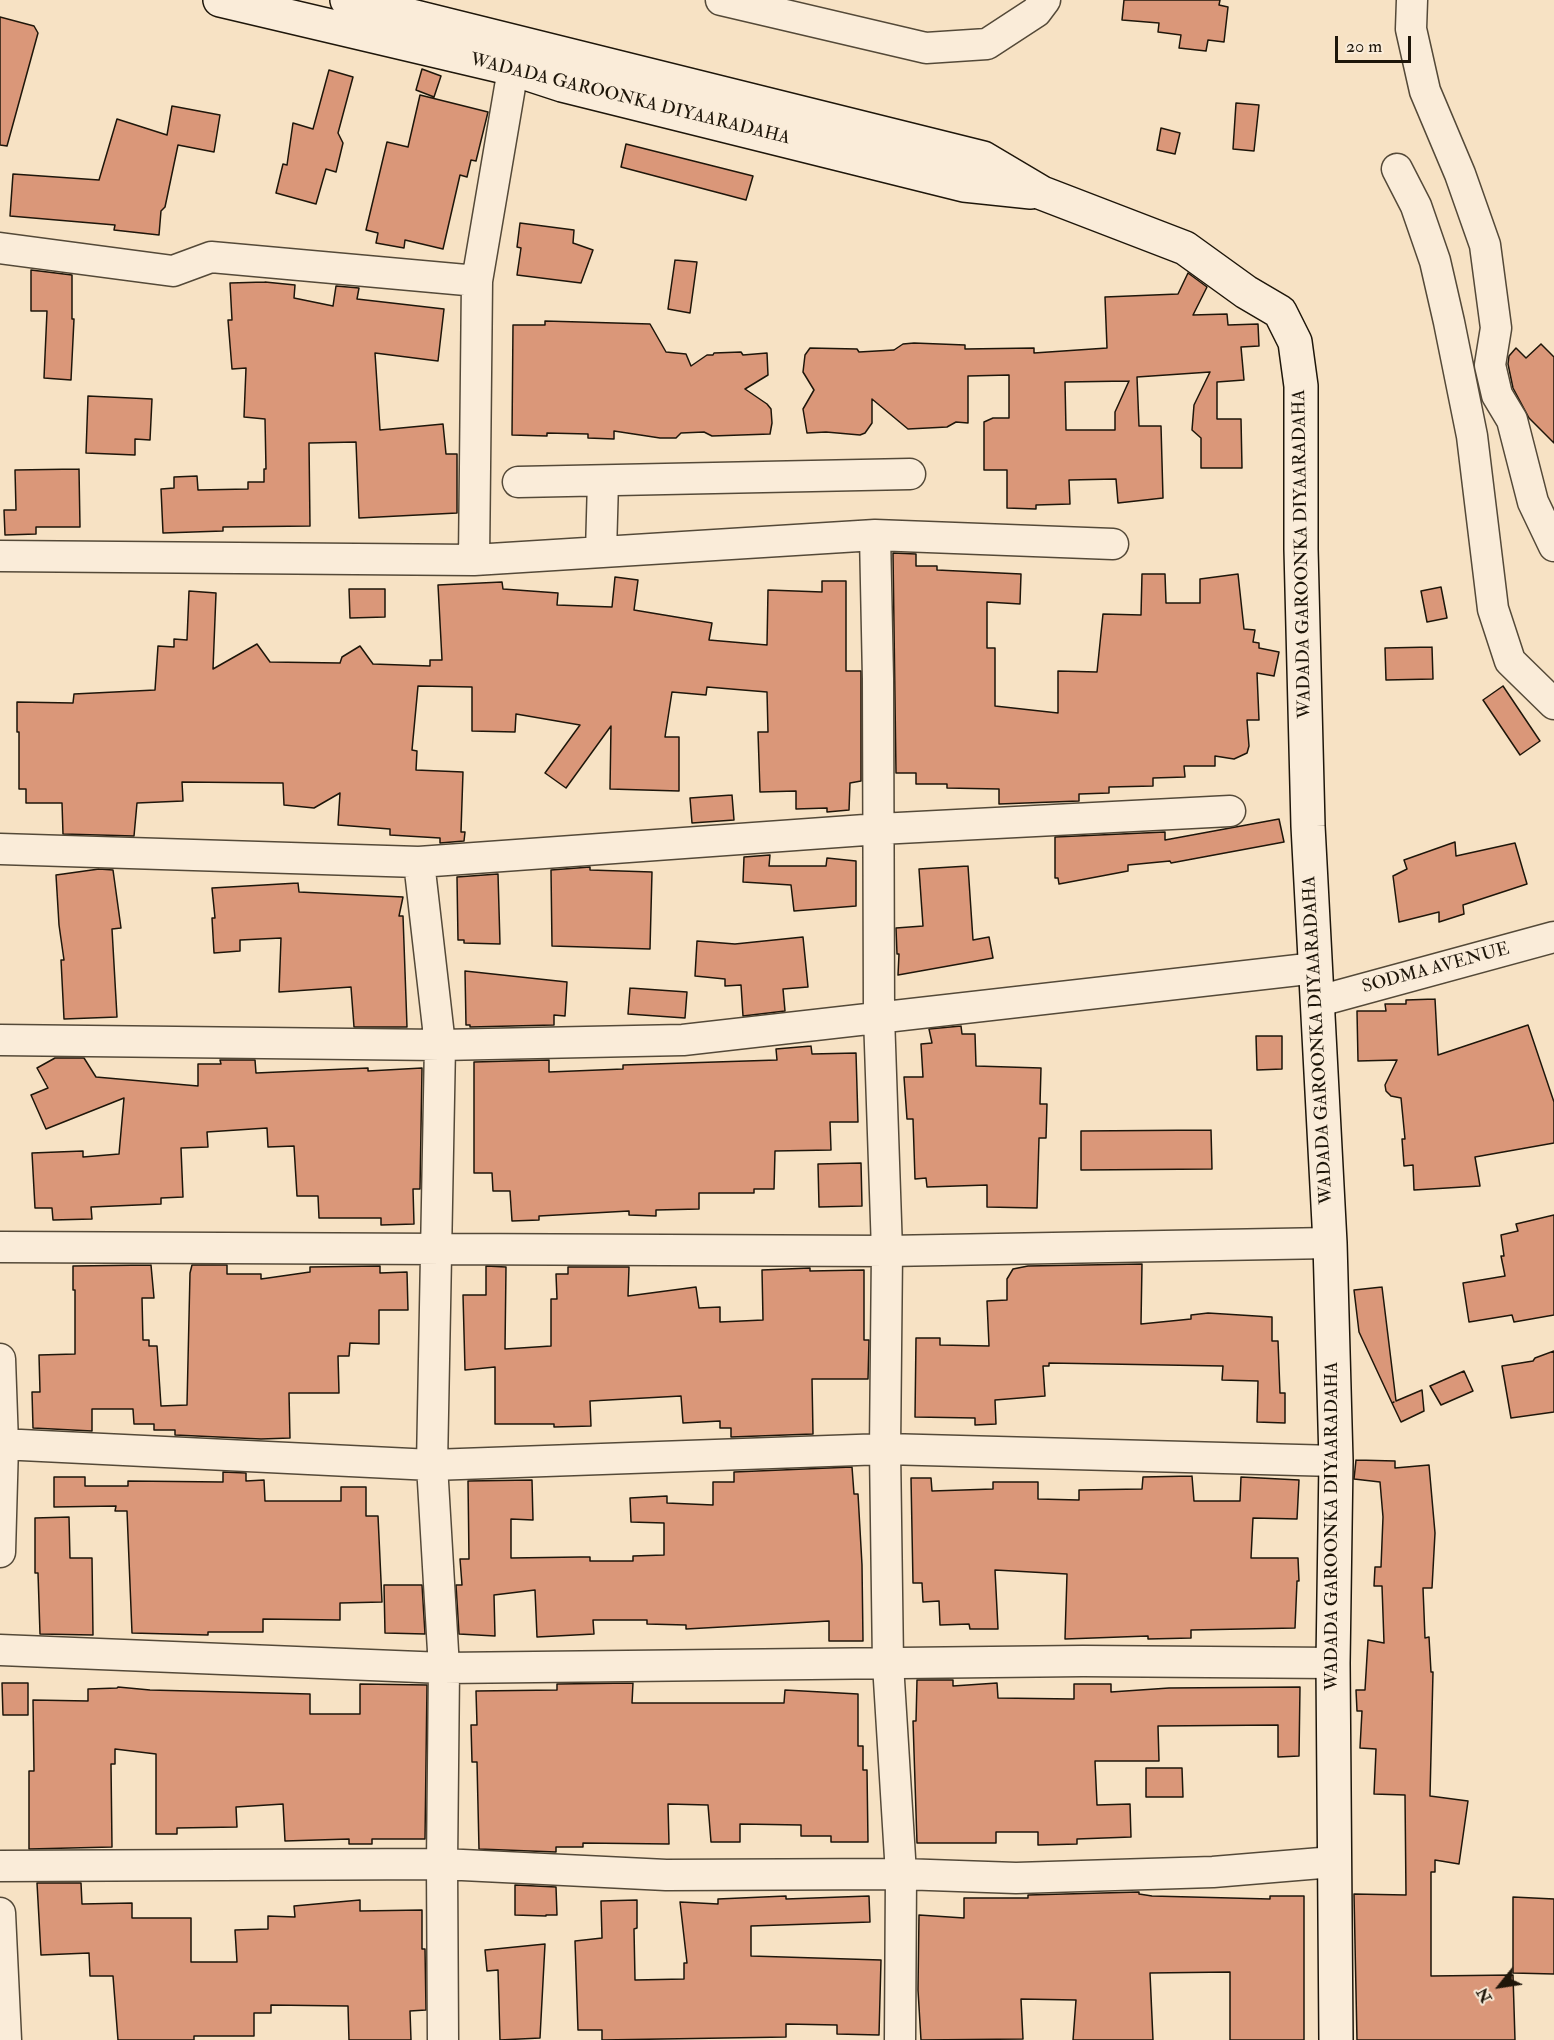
<!DOCTYPE html>
<style>
body{margin:0}
#map{position:relative;width:1554px;height:2040px;overflow:hidden;background:#f7e2c4;font-family:"IM FELL Double Pica",serif}
canvas{display:block}
.north{position:absolute;left:1470px;top:1956px;width:60px;height:60px;-webkit-text-stroke:4px #faecd9;paint-order:stroke;rotate:240deg;font-size:16px;font-weight:700;line-height:24px;text-align:center;color:#1e160a}
.north::after{content:'';display:block;margin:auto;width:21px;height:27px;background:#1e160a;clip-path:polygon(50% 0,100% 100%,50% 72%,0 100%)}
.scale{position:absolute;left:1335px;top:36px;width:76px;height:27px;box-sizing:border-box;border:3px solid #1e160a;border-top:0;padding-left:8px;font-size:18px;line-height:21px;white-space:nowrap;color:#1e160a;-webkit-text-stroke:4px #faecd9;paint-order:stroke}
</style>
<div id="map">
<canvas width="1554" height="2040"></canvas>
<div class="north">N</div>
<div class="scale">20 m</div>
</div>
<script>
const g = document.querySelector('canvas').getContext('2d');
g.lineJoin = 'round';
function paint(path, color) { g.fillStyle = color; g.fill(path, 'evenodd'); }
const poly = rows => new Path2D(rows.map(r => 'M' + r).join(''));
function trace(path, color, width, dash) { g.strokeStyle = color; g.lineWidth = width; g.lineCap = dash ? 'butt' : 'round'; g.setLineDash(dash || []); g.stroke(path); }
function drawText(font, color, halo, rows, align = 'center') {
  g.font = font + ' "IM FELL Double Pica",serif'; g.lineWidth = 4.5; g.setLineDash([]); g.textBaseline = 'middle'; g.strokeStyle = halo; g.fillStyle = color; for (const [text, x, y, turn = 0] of rows) {
    g.save(); g.translate(x, y); g.rotate((+turn || 0) * Math.PI / 180); g.textAlign = isNaN(turn) ? turn : align; if (halo) g.strokeText(text, 0, 0); g.fillText(text, 0, 0); g.restore();
  }
}
const building = poly([
 [1124,0,1220,0,1219,5,1228,7,1224,42,1208,40,1206,51,1179,48,1181,35,1158,32,1159,23,1122,20,1124,0],
 [0,17,34,26,38,33,7,146,0,145,0,17],
 [422,69,441,76,434,97,416,90,422,69],
 [329,70,353,77,338,133,343,143,336,172,326,169,316,204,276,193,283,164,287,165,293,123,313,129,329,70],
 [420,95,488,112,476,161,471,160,467,177,460,175,443,249,405,240,404,248,376,243,378,233,366,230,387,142,408,147,420,95],
 [1236,103,1259,105,1254,151,1233,149,1236,103],
 [172,106,220,115,214,152,178,145,165,207,161,211,159,235,114,230,115,225,10,216,13,174,99,180,117,119,167,135,172,106],
 [1161,128,1180,133,1175,154,1157,150,1161,128],
 [626,144,753,176,746,200,621,167,626,144],
 [520,223,574,230,573,243,593,250,581,283,517,275,521,248,517,247,520,223],
 [675,260,697,262,690,313,668,309,675,260],
 [31,270,72,275,72,319,74,319,71,380,44,378,47,311,31,311,31,270],
 [1188,273,1207,287,1193,315,1227,314,1228,325,1258,324,1259,346,1241,347,1244,380,1217,382,1217,419,1241,419,1242,468,1201,468,1201,438,1192,430,1194,405,1210,372,1137,377,1139,426,1161,426,1163,498,1118,503,1116,479,1069,480,1070,504,1036,505,1036,509,1007,508,1007,470,984,470,984,422,993,418,1009,418,1009,375,968,376,968,423,956,422,947,427,908,429,872,399,872,423,865,433,860,435,826,432,807,433,803,409,814,390,803,372,805,355,810,348,857,349,859,352,894,350,903,344,914,343,965,345,965,349,1034,348,1034,353,1107,348,1105,297,1178,294,1188,273],
 [1129,381,1115,412,1115,430,1066,430,1065,382,1129,381],
 [265,282,295,285,294,298,333,306,336,286,359,288,357,299,444,309,438,361,375,353,380,430,443,424,446,454,457,454,457,513,359,518,356,442,309,443,310,526,223,527,223,531,163,533,161,489,174,488,174,477,197,476,198,490,248,489,248,482,264,482,264,469,266,469,265,419,244,417,246,368,232,369,228,320,232,320,230,283,265,282],
 [545,321,650,324,666,352,686,354,691,366,707,355,713,355,714,353,741,352,743,355,767,353,768,375,745,389,767,404,771,409,772,423,770,434,712,436,704,432,681,433,676,438,660,438,614,431,614,439,588,438,588,434,547,433,547,436,512,435,513,325,545,325,545,321],
 [1541,344,1554,357,1554,443,1529,418,1513,388,1508,364,1509,356,1516,348,1526,358,1541,344],
 [88,396,152,399,150,440,135,439,135,455,86,453,88,396],
 [79,469,80,527,36,527,36,534,5,535,4,510,16,510,15,470,79,469],
 [893,553,916,554,916,566,937,566,937,570,1021,574,1020,604,987,602,987,648,995,648,995,706,1058,713,1058,671,1097,672,1103,614,1141,615,1142,574,1165,574,1166,603,1200,603,1200,579,1238,574,1244,629,1255,630,1253,642,1259,643,1259,648,1279,652,1274,676,1257,673,1259,720,1247,720,1249,746,1247,753,1234,759,1215,756,1215,766,1184,766,1185,777,1153,778,1153,786,1109,787,1109,793,1079,794,1079,801,999,804,999,789,947,788,947,784,916,784,916,773,896,773,893,553],
 [615,577,638,580,634,610,712,623,709,640,767,645,768,590,822,592,822,581,846,581,846,671,861,671,861,781,850,783,849,810,827,812,827,808,796,809,796,791,760,792,758,732,768,732,767,692,707,687,706,695,672,692,665,737,679,737,679,791,610,789,611,726,566,788,545,773,580,725,516,714,515,732,472,731,472,687,418,686,412,750,417,751,416,770,463,772,461,832,465,832,464,841,440,843,440,838,390,835,390,829,338,825,340,793,314,808,284,805,283,783,182,782,183,801,137,803,134,836,63,834,62,803,26,803,26,789,19,789,19,732,17,732,17,702,73,703,74,694,155,690,158,646,174,647,174,639,187,640,189,591,216,593,213,669,257,644,270,662,340,663,342,657,360,646,373,664,430,666,430,660,442,660,438,585,502,582,503,589,558,593,557,605,612,607,615,577],
 [1441,587,1447,618,1427,622,1421,591,1441,587],
 [349,589,385,589,385,617,350,618,349,589],
 [1432,647,1433,679,1386,680,1385,648,1432,647],
 [1503,686,1540,741,1520,755,1483,700,1503,686],
 [732,795,734,820,692,823,690,798,732,795],
 [1279,819,1284,842,1171,863,1170,861,1128,865,1128,871,1059,884,1058,878,1055,878,1055,837,1165,832,1165,840,1279,819],
 [1455,842,1456,856,1515,843,1527,884,1463,905,1464,914,1439,922,1439,912,1399,922,1393,876,1407,869,1404,860,1455,842],
 [770,855,769,866,826,866,827,858,856,861,856,906,794,911,791,885,743,882,744,857,770,855],
 [968,866,973,940,989,937,993,958,898,975,899,954,897,954,896,928,923,926,919,869,968,866],
 [590,867,590,870,652,872,650,949,552,946,551,870,590,867],
 [99,869,113,870,121,928,112,929,117,1017,64,1019,61,960,64,960,59,925,56,875,99,869],
 [498,874,500,944,464,943,464,940,458,940,457,877,498,874],
 [298,883,299,892,403,897,399,916,403,916,407,1027,354,1027,351,987,279,992,281,938,240,940,240,951,214,953,212,918,215,918,212,888,298,883],
 [803,937,808,987,783,989,785,1011,743,1016,741,985,725,986,725,979,695,976,697,941,735,944,803,937],
 [465,971,567,982,565,1016,554,1015,554,1025,470,1027,470,1025,466,1025,465,971],
 [630,988,687,992,685,1018,628,1014,630,988],
 [1435,999,1438,1055,1528,1025,1554,1102,1554,1143,1475,1157,1480,1186,1414,1190,1413,1165,1404,1166,1402,1139,1405,1139,1401,1098,1391,1096,1386,1091,1385,1085,1397,1060,1358,1061,1357,1011,1386,1011,1385,1004,1406,1004,1406,1000,1435,999],
 [961,1026,962,1034,975,1034,976,1066,1041,1068,1040,1104,1047,1104,1046,1138,1039,1138,1037,1208,987,1207,987,1185,927,1187,926,1178,915,1179,913,1119,907,1119,904,1077,923,1077,921,1044,932,1043,929,1029,961,1026],
 [1256,1036,1282,1036,1282,1069,1257,1070,1256,1036],
 [811,1046,812,1054,856,1053,858,1122,830,1122,831,1150,775,1151,774,1189,754,1189,754,1193,699,1193,699,1209,656,1210,656,1216,629,1215,629,1211,539,1216,539,1220,512,1221,510,1191,493,1191,492,1173,474,1173,474,1062,549,1060,549,1072,623,1069,623,1065,777,1060,776,1049,811,1046],
 [55,1058,84,1058,96,1077,198,1086,198,1064,221,1064,220,1060,255,1060,256,1073,368,1068,368,1071,422,1068,420,1189,413,1189,414,1224,381,1225,381,1218,319,1218,318,1196,297,1196,294,1146,268,1147,267,1128,207,1132,208,1147,181,1148,183,1197,161,1198,161,1204,91,1207,92,1219,53,1220,52,1208,35,1208,32,1153,83,1151,83,1157,119,1154,124,1098,46,1129,31,1095,48,1088,37,1068,55,1058],
 [1211,1130,1212,1169,1081,1170,1081,1131,1211,1130],
 [861,1163,862,1206,819,1207,818,1164,861,1163],
 [1554,1215,1554,1315,1514,1322,1512,1315,1469,1322,1463,1283,1505,1276,1501,1256,1504,1256,1501,1235,1518,1231,1516,1224,1554,1215],
 [1142,1264,1141,1324,1191,1319,1191,1315,1208,1313,1272,1317,1272,1341,1278,1341,1280,1393,1285,1393,1285,1423,1257,1422,1258,1381,1222,1380,1223,1366,1049,1363,1049,1366,1043,1366,1045,1396,995,1400,996,1424,975,1425,975,1418,915,1417,916,1338,940,1338,940,1345,989,1346,987,1301,1007,1300,1007,1279,1013,1269,1028,1266,1142,1264],
 [151,1265,154,1298,142,1298,143,1340,149,1340,149,1346,157,1346,161,1406,187,1405,190,1273,192,1265,227,1265,227,1274,261,1274,261,1279,310,1272,310,1267,380,1266,380,1273,407,1272,408,1310,379,1310,379,1344,350,1343,349,1356,338,1356,339,1393,289,1393,290,1438,261,1439,175,1435,175,1430,154,1430,154,1424,134,1424,133,1409,92,1409,92,1431,33,1428,32,1392,40,1392,39,1355,75,1354,75,1290,73,1290,73,1266,151,1265],
 [486,1266,506,1267,505,1349,551,1346,551,1299,557,1299,556,1274,568,1274,568,1267,629,1267,628,1296,696,1287,699,1308,720,1307,720,1322,763,1320,762,1270,810,1268,810,1271,864,1270,864,1340,869,1340,868,1379,812,1379,813,1434,731,1437,731,1428,720,1428,720,1421,683,1423,681,1396,590,1401,591,1426,554,1427,554,1424,495,1424,495,1367,465,1370,463,1295,486,1295,486,1266],
 [1382,1287,1396,1401,1422,1390,1424,1411,1401,1422,1392,1403,1394,1402,1392,1403,1359,1332,1354,1290,1382,1287],
 [1554,1351,1554,1412,1511,1418,1502,1366,1533,1361,1535,1358,1554,1351],
 [1464,1371,1473,1391,1441,1405,1430,1386,1464,1371],
 [1356,1460,1395,1461,1395,1468,1429,1465,1435,1533,1432,1588,1423,1588,1425,1638,1429,1637,1431,1672,1433,1672,1430,1796,1468,1801,1459,1864,1435,1860,1435,1872,1431,1872,1431,1976,1513,1975,1515,2040,1357,2040,1354,1894,1406,1895,1405,1795,1374,1794,1376,1749,1360,1748,1362,1711,1357,1711,1356,1690,1365,1690,1368,1640,1384,1643,1382,1586,1374,1586,1375,1567,1381,1567,1383,1517,1380,1482,1354,1479,1356,1460],
 [852,1467,854,1494,858,1494,862,1565,863,1641,829,1641,829,1621,686,1629,686,1625,647,1624,647,1620,593,1620,594,1634,537,1637,535,1590,494,1595,495,1636,459,1634,456,1585,462,1585,460,1559,469,1559,468,1481,532,1480,533,1520,511,1519,511,1558,580,1557,590,1557,590,1561,633,1561,633,1556,664,1555,664,1523,631,1522,630,1498,667,1496,667,1503,713,1505,713,1482,734,1482,734,1472,852,1467],
 [223,1472,246,1473,246,1481,264,1480,265,1501,341,1501,341,1487,366,1487,366,1516,378,1516,382,1602,340,1603,340,1620,263,1619,263,1632,208,1632,208,1635,132,1633,127,1511,115,1511,116,1506,54,1507,54,1477,85,1477,85,1486,128,1486,128,1481,223,1482,223,1472],
 [1192,1476,1194,1501,1240,1501,1241,1477,1299,1480,1297,1519,1253,1518,1251,1558,1298,1558,1299,1581,1297,1581,1295,1628,1191,1630,1191,1638,1148,1639,1148,1636,1065,1639,1067,1574,995,1570,998,1629,970,1629,969,1624,940,1625,939,1601,923,1602,922,1583,913,1583,911,1478,931,1478,932,1491,993,1489,993,1482,1038,1482,1038,1499,1079,1500,1079,1490,1142,1489,1143,1477,1192,1476],
 [69,1517,70,1558,92,1558,93,1635,40,1634,38,1573,35,1573,35,1518,69,1517],
 [384,1585,422,1585,425,1634,385,1633,384,1585],
 [917,1680,953,1680,953,1686,997,1683,998,1698,1074,1699,1074,1684,1111,1684,1111,1692,1169,1688,1300,1687,1299,1756,1278,1757,1278,1725,1158,1726,1159,1761,1095,1761,1097,1805,1130,1804,1131,1837,1077,1839,1077,1844,1038,1845,1038,1832,996,1832,996,1843,917,1843,913,1721,916,1721,917,1680],
 [2,1683,28,1683,28,1715,3,1715,2,1683],
 [633,1683,632,1703,784,1703,785,1690,858,1694,858,1746,863,1746,863,1770,867,1770,868,1842,831,1842,831,1836,801,1836,801,1825,740,1824,740,1842,711,1842,708,1805,668,1804,669,1844,583,1843,583,1847,556,1847,556,1852,479,1849,477,1762,472,1762,471,1725,477,1725,476,1691,557,1690,557,1684,633,1683],
 [360,1684,427,1685,425,1839,372,1839,372,1844,349,1844,349,1839,285,1841,283,1804,236,1807,237,1827,177,1828,177,1834,156,1834,156,1754,115,1749,115,1764,111,1764,112,1847,29,1849,29,1771,34,1771,33,1700,88,1701,88,1689,117,1688,118,1687,150,1690,310,1694,310,1714,360,1714,360,1684],
 [1146,1768,1182,1768,1183,1797,1146,1797,1146,1768],
 [37,1883,81,1883,82,1904,132,1903,132,1918,191,1918,191,1962,237,1962,235,1930,268,1929,268,1916,295,1917,294,1906,360,1900,360,1911,422,1910,422,1949,425,1949,426,2010,410,2011,411,2040,349,2040,348,2006,271,2005,271,2013,254,2013,254,2036,194,2036,194,2040,118,2040,113,1976,90,1976,89,1953,41,1955,37,1883],
 [515,1885,556,1887,557,1915,546,1915,546,1916,515,1915,515,1885],
 [1139,1892,1139,1894,1152,1896,1270,1899,1270,1896,1304,1896,1304,2040,1230,2040,1230,1972,1150,1973,1153,2040,1073,2040,1076,2000,1021,1999,1023,2039,921,2040,918,1990,919,1915,964,1918,964,1898,1028,1898,1028,1895,1139,1892],
 [786,1896,786,1899,869,1896,870,1922,751,1926,751,1956,881,1960,879,2035,837,2034,837,2025,786,2024,786,2037,602,2040,602,2030,578,2030,575,1941,602,1938,601,1901,637,1900,637,1928,634,1929,635,1980,684,1979,684,1963,687,1963,680,1902,718,1904,718,1899,786,1896],
 [1513,1897,1554,1899,1554,1974,1513,1973,1513,1897],
 [545,1944,540,2038,500,2040,498,1970,487,1971,485,1950,545,1944]
]);
const street = poly([
 [721,0,926,48,987,44,1036,12,1045,0],
 [1412,0,1411,29,1425,91,1460,174,1485,245,1496,328,1490,365,1497,395,1512,420,1533,502,1554,546],
 [1397,169,1416,206,1435,261,1449,322,1472,436,1493,609,1510,661,1554,704],
 [0,248,173,271,211,257,477,281],
 [518,482,910,474],
 [875,535,878,679,879,1016,887,1251,885,1449,888,1664,901,1874,900,2040],
 [601,552,603,481],
 [0,556,474,560,875,535,1113,544],
 [474,560,477,281,513,69],
 [0,849,419,862,879,829,1230,811],
 [419,862,440,1045,432,1465,444,1668,442,1864,443,2040],
 [1319,1001,1554,937],
 [0,1040,440,1045,683,1040,1316,968],
 [0,1247,887,1251,1330,1243],
 [0,1359,3,1444,0,1552],
 [0,1444,432,1465,885,1449,1336,1461],
 [0,1650,444,1668,1083,1661,1333,1663],
 [0,1866,442,1864,666,1875,901,1874,1016,1878,1213,1872,1333,1862],
 [0,1913,6,2040]
]);
const secondary = poly([
 [220,0,513,69,562,85,964,185,1031,192],
 [347,0,983,158,1042,193,1185,248,1246,292,1280,312,1295,342,1301,386,1301,549,1308,826,1330,1243,1336,1461,1333,1663,1336,2040]
]);
const streetNames = [
 ["WADADA GAROONKA DIYAARADAHA",630,100,14],
 ["WADADA GAROONKA DIYAARADAHA",1303,554,-91],
 ["SODMA AVENUE",1436,969,-15],
 ["WADADA GAROONKA DIYAARADAHA",1319,1040,-93],
 ["WADADA GAROONKA DIYAARADAHA",1333,1526,-90]
];
paint(building, '#da9779');
trace(building, '#1e160a', 1.5);
trace(street, '#544938', 33);
trace(secondary, '#1e160a', 36);
trace(street, '#faecd9', 30);
trace(secondary, '#faecd9', 33);
drawText('18px', '#1e160a', '#faecd9', streetNames);
</script>
